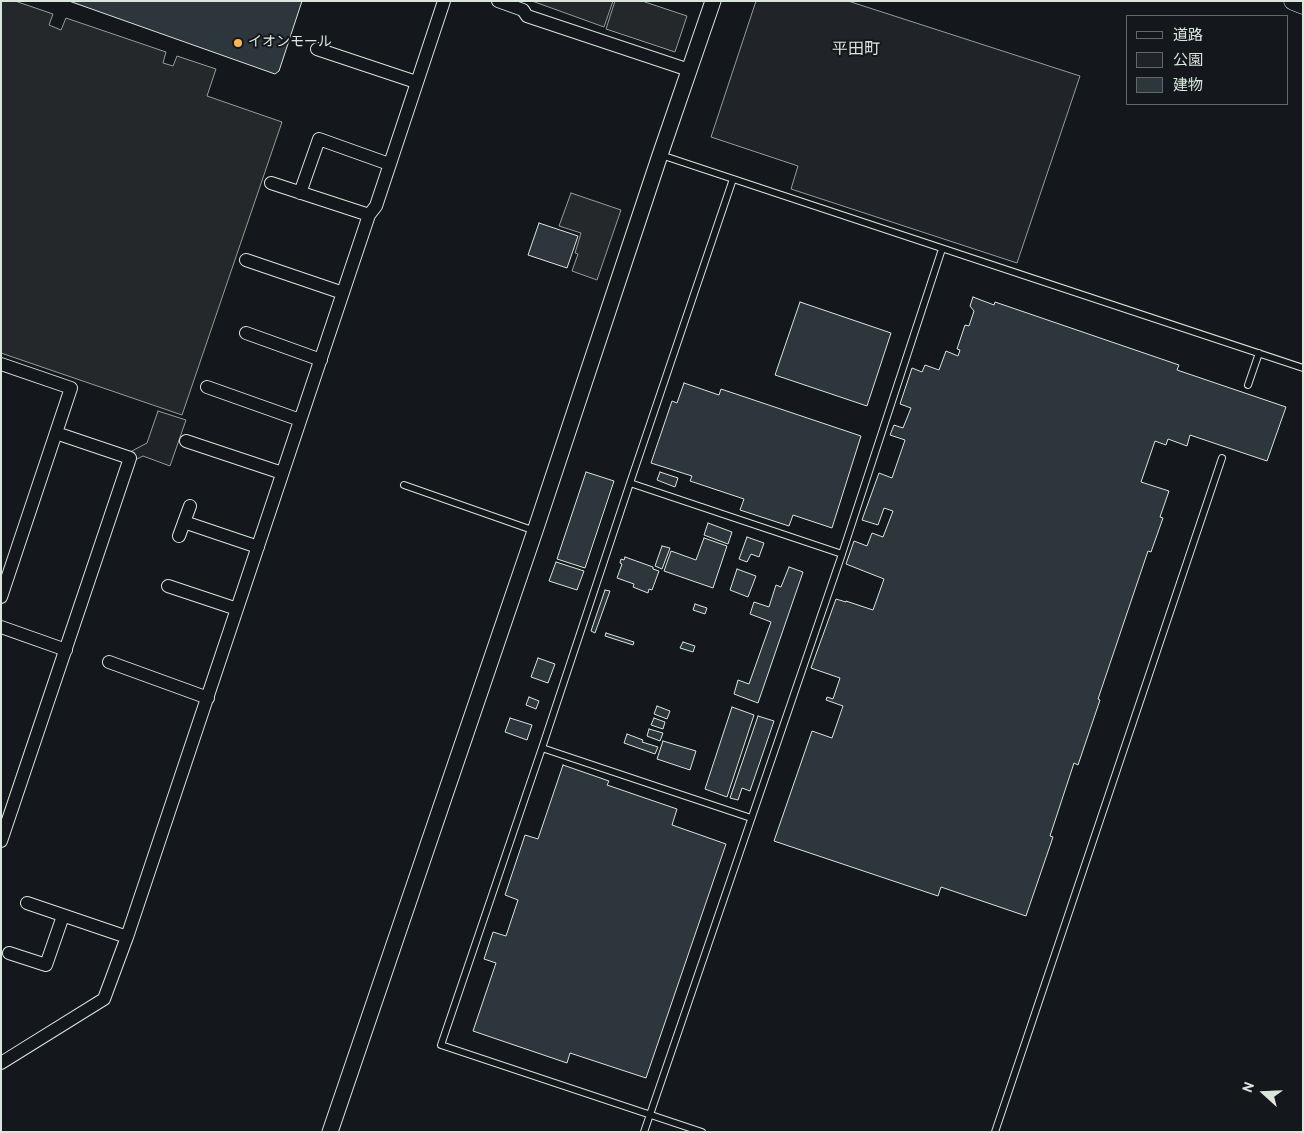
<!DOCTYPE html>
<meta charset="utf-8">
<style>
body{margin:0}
#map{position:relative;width:1304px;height:1133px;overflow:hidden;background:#14181c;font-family:Overpass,"Noto Sans JP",sans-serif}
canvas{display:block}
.frame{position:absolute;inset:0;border:2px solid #d8e6dc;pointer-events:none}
.legend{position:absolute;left:1126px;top:15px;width:162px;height:90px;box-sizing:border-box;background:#14181c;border:1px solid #626a69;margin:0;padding:6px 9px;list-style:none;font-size:15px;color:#d8e6dc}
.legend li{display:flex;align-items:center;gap:10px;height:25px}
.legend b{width:25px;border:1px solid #626a69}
.north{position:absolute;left:1239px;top:1068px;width:50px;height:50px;-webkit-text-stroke:4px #14181c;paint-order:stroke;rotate:290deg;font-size:14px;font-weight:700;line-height:20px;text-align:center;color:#d8e6dc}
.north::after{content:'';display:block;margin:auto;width:18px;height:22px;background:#d8e6dc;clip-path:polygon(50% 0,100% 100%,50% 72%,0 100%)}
</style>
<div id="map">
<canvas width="1304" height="1133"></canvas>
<div class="frame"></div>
<ul class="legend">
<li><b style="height:6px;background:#14181c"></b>道路</li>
<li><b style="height:14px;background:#202428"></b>公園</li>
<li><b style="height:14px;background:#2c363c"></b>建物</li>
</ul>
<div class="north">N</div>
</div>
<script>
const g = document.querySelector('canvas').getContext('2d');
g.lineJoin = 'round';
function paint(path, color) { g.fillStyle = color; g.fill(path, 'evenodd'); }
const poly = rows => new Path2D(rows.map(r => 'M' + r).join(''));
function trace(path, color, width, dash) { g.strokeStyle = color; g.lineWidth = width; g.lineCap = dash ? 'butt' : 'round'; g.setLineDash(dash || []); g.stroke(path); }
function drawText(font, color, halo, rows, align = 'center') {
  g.font = font + ' Overpass,"Noto Sans JP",sans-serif'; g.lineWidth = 4; g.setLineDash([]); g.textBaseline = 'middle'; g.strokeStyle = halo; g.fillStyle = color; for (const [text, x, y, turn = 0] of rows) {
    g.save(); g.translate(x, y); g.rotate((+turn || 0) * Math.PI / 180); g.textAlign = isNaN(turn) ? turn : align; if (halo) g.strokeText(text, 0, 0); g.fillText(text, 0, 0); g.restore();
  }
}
const green = poly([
 [756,1,848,1,1080,76,1017,263,791,189,798,166,711,137,756,1],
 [158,411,186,420,170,466,143,456,135,460,130,452,147,443,158,411]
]);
const parking = poly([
 [1,1,15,1,53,14,49,25,61,30,66,18,166,52,163,63,173,66,177,56,216,69,207,96,282,122,182,415,1,353,1,1],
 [532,1,613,1,604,27,532,1],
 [615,1,642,1,687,16,675,52,606,29,615,1],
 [571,193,621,210,597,280,572,271,578,254,575,253,581,233,559,226,571,193]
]);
const building = poly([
 [69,1,302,1,279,71,275,74,69,1],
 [539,223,578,236,567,268,528,255,539,223],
 [973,297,994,305,995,302,1179,365,1177,370,1286,407,1267,461,1190,435,1187,446,1168,439,1166,445,1155,441,1141,482,1169,491,1160,517,1163,518,1151,552,1148,551,1098,699,1100,700,1078,765,1074,763,1050,836,1053,837,1026,916,941,887,938,896,774,841,812,731,832,738,843,706,826,700,827,697,833,699,840,678,811,668,836,599,846,602,846,601,873,610,884,579,846,564,854,541,867,546,872,533,883,537,893,511,884,508,878,525,862,520,879,473,892,478,905,440,890,435,894,425,903,428,911,408,900,404,912,368,922,372,925,365,939,370,946,351,958,356,960,350,957,349,965,325,969,326,974,311,970,306,973,297],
 [800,302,891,333,867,406,775,375,800,302],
 [684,383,719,395,721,389,861,436,832,528,793,515,789,526,740,510,744,499,690,481,692,476,651,463,672,401,677,403,684,383],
 [586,472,614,481,585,568,557,559,586,472],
 [660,472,678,478,675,487,657,480,660,472],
 [708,523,732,532,728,544,704,535,708,523],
 [747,537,764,543,759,557,751,554,747,562,739,559,747,537],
 [704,538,727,546,713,588,664,571,671,551,696,560,704,538],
 [662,546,670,548,662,569,655,566,662,546],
 [625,557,653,567,653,569,659,571,652,590,649,589,648,593,633,587,634,584,617,578,622,564,620,563,621,559,624,560,625,557],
 [556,562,584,571,577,590,549,581,556,562],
 [789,567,803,572,758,703,734,694,738,680,749,684,771,622,750,614,754,602,769,607,776,585,781,587,789,567],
 [737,569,756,576,748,597,730,590,737,569],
 [605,590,610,591,595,633,591,631,605,590],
 [695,604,707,608,705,614,693,610,695,604],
 [606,633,634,642,633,645,605,636,606,633],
 [683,642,695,646,693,652,680,648,683,642],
 [538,658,555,664,548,683,531,677,538,658],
 [529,697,539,701,536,709,526,705,529,697],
 [657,706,670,711,667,719,654,714,657,706],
 [732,707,754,715,727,797,705,789,732,707],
 [758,716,774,721,750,791,742,788,738,800,730,798,758,716],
 [510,718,532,725,527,740,505,732,510,718],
 [654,718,665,722,663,729,651,725,654,718],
 [649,729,663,733,660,741,647,736,649,729],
 [627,734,643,740,642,742,658,747,655,754,624,743,627,734],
 [663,741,696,751,690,770,657,759,663,741],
 [563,765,609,781,607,785,677,809,672,825,726,844,646,1078,570,1053,567,1063,473,1031,496,963,484,959,493,932,506,936,518,900,505,895,525,835,538,839,563,765]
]);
const service = poly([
 [661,155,1303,368],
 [1248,385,1259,353],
 [630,483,842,554],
 [404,485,535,531],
 [542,748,751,818],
 [644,1132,842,554,942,249],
 [702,1132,441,1045,542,748,630,483,733,179],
 [995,1132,1222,458]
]);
const minor = poly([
 [498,1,523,10,527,16,689,70],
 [317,49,416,82],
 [271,183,369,215],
 [300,193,319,139,389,164],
 [246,260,343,293],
 [246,333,321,360],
 [1,364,71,388,1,597],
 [207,387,300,420],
 [186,441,282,473],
 [184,522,258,547],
 [179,536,190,506],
 [168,586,237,609],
 [1,627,66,650],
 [109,662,208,698],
 [1,841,130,458,56,433],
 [27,903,127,937],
 [9,953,46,965,63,916],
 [1,1063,104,999,127,937,369,215,376,206,444,1]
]);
const tertiary = poly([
 [330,1132,535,531,660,155,713,1]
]);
const secondary = poly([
 [1293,1,1303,5]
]);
const markers = [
 [238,43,5,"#ffb74d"]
];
const poiNames = [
 ["イオンモール",248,43]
];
const quarterNames = [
 ["平田町",856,51]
];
paint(green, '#202428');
trace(green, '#939e99', 1);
paint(parking, '#24282b');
trace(parking, '#939e99', 1);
paint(building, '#2c363c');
trace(building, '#d8e6dc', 1);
trace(service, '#d8e6dc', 8);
trace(minor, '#d8e6dc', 14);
trace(tertiary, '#d8e6dc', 17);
trace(secondary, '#d8e6dc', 19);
trace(service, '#14181c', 6);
trace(minor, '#14181c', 12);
trace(tertiary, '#14181c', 15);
trace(secondary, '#14181c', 18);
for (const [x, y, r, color] of markers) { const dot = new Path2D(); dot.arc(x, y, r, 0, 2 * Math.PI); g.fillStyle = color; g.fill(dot); trace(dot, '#14181c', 2); }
drawText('14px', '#d8e6dc', '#14181c', poiNames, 'left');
drawText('16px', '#d8e6dc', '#14181c', quarterNames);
</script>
